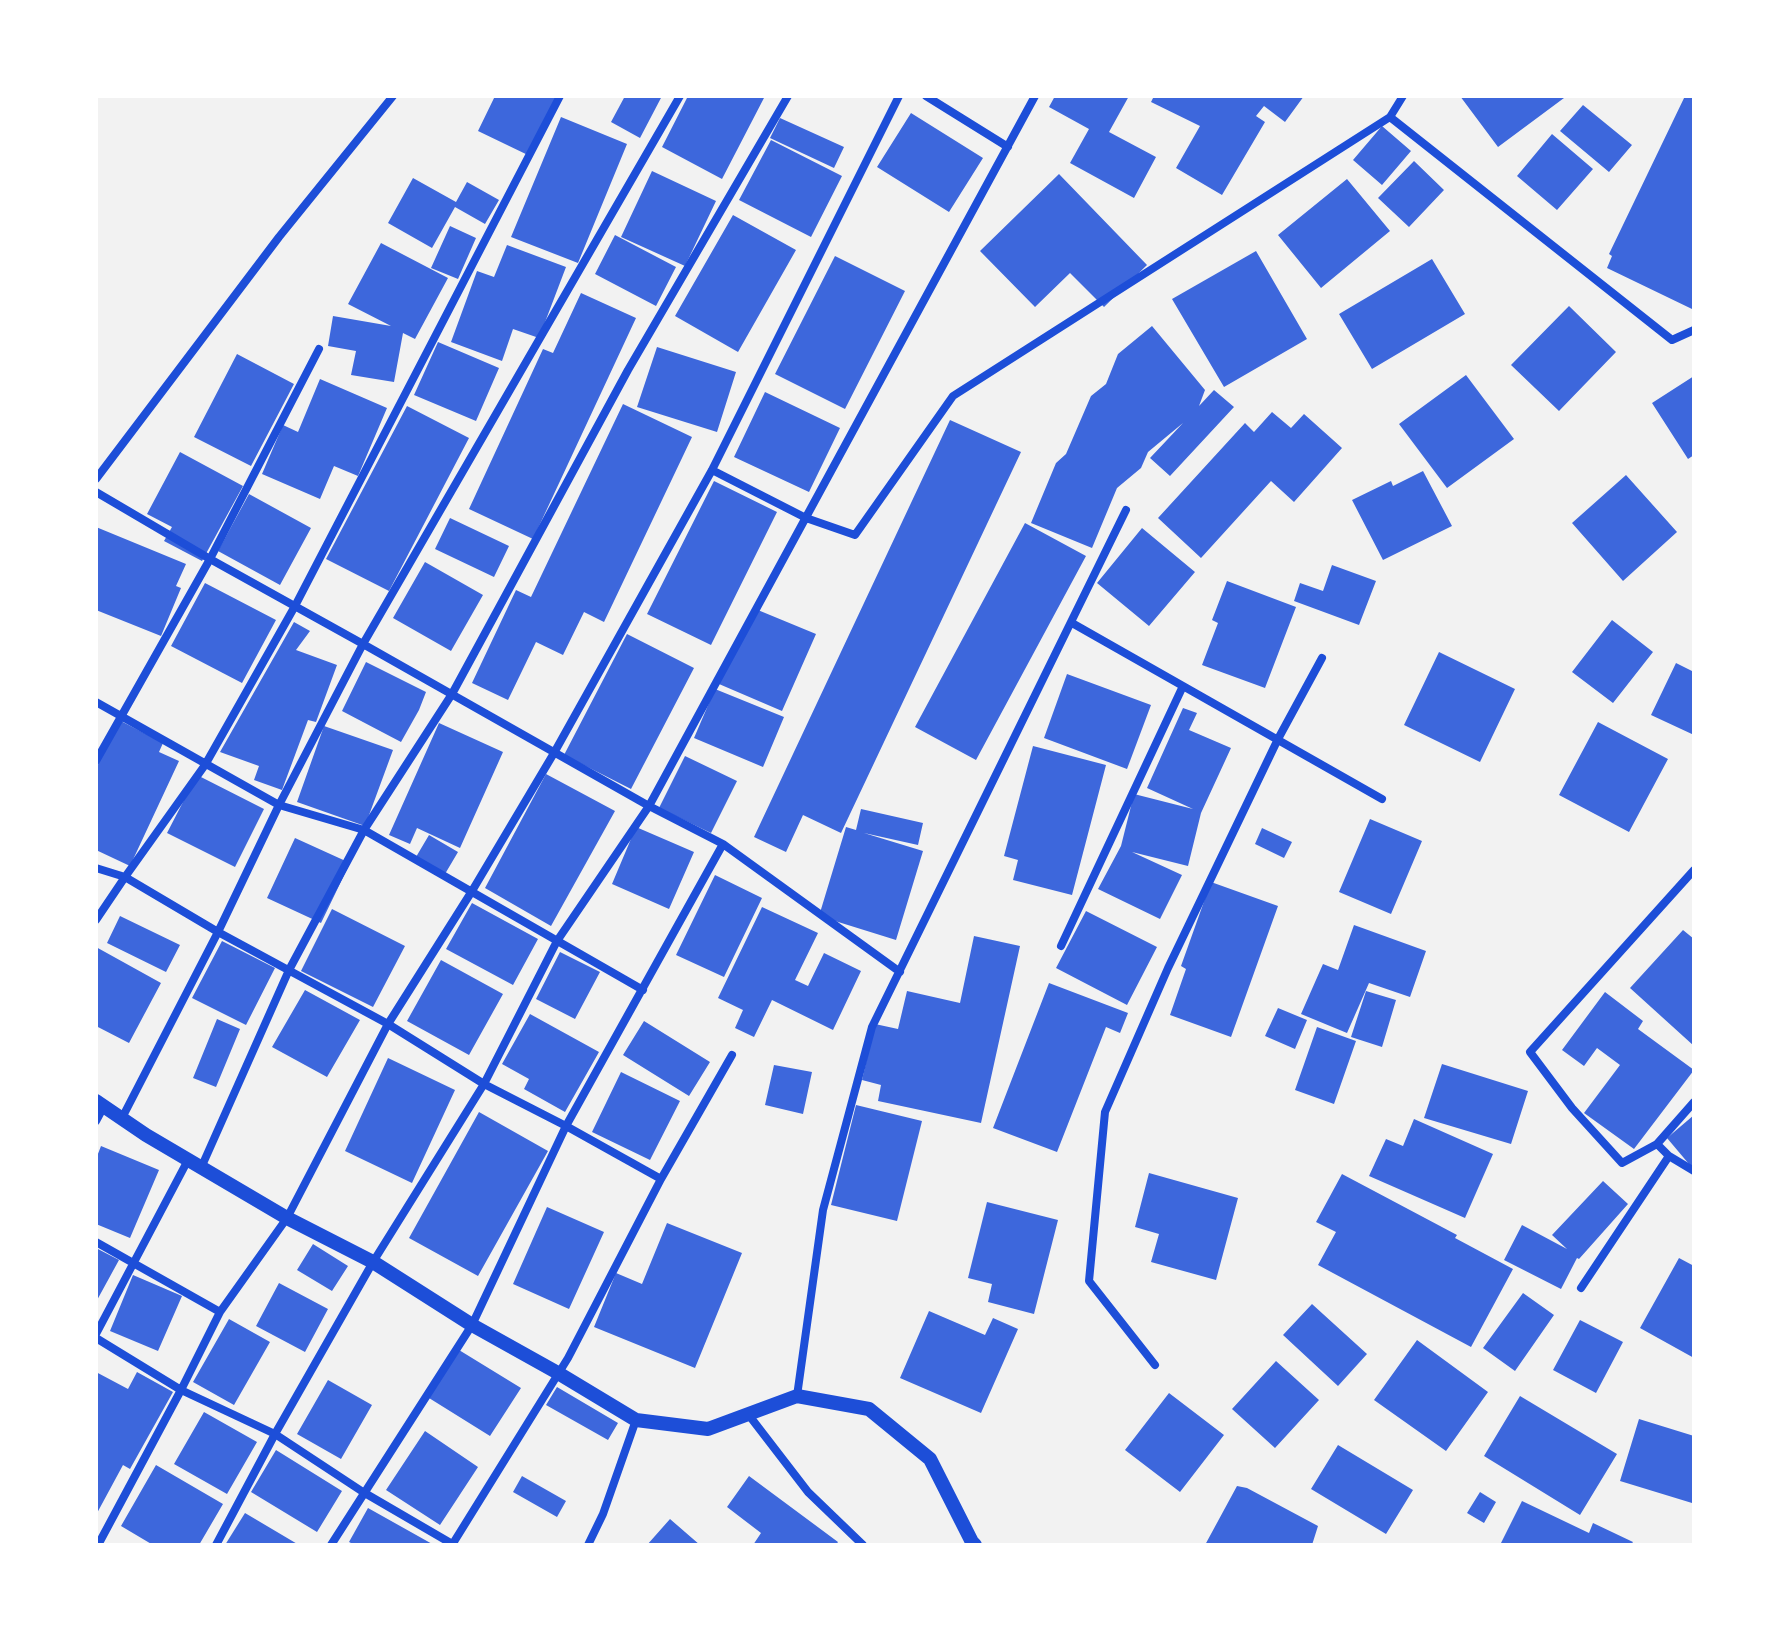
<!DOCTYPE html>
<style>
body{margin:0}
#map{position:relative;width:1790px;height:1641px;overflow:hidden;background:#f2f2f2;font-family:Roboto,sans-serif}
canvas{display:block}
.frame{position:absolute;inset:0;border:98px solid #fff;pointer-events:none}
</style>
<div id="map">
<canvas width="1790" height="1641"></canvas>
<div class="frame"></div>
</div>
<script>
const g = document.querySelector('canvas').getContext('2d');
g.lineJoin = 'round';
function paint(path, color) { g.fillStyle = color; g.fill(path, 'evenodd'); }
const poly = rows => new Path2D(rows.map(r => 'M' + r).join(''));
function trace(path, color, width, dash) { g.strokeStyle = color; g.lineWidth = width; g.lineCap = dash ? 'butt' : 'round'; g.setLineDash(dash || []); g.stroke(path); }
const building = poly([
 [495,96,562,96,532,157,478,131],
 [625,96,662,96,640,138,611,122],
 [688,96,765,96,722,179,662,147],
 [1055,96,1129,96,1109,132,1156,157,1134,198,1070,163,1089,129,1049,107],
 [1154,96,1304,96,1285,122,1264,106,1256,116,1265,122,1222,195,1176,168,1200,126,1151,102],
 [1460,96,1563,96,1564,98,1498,147],
 [1685,96,1694,96,1694,305,1692,309,1607,268,1612,256,1609,254],
 [1583,105,1632,145,1609,172,1560,131],
 [911,113,983,158,949,212,877,167],
 [561,117,627,144,578,263,511,237],
 [780,118,844,147,834,168,770,138],
 [1382,126,1411,151,1382,185,1353,160],
 [1552,134,1593,169,1557,210,1517,176],
 [771,140,842,176,811,237,739,200],
 [1414,161,1444,190,1409,227,1378,198],
 [652,171,716,201,685,266,621,237],
 [1059,174,1147,265,1104,307,1070,273,1035,307,980,251],
 [413,178,456,202,467,182,499,200,485,224,455,207,432,248,388,223],
 [1347,179,1390,231,1321,288,1278,235],
 [733,215,796,250,738,352,675,316],
 [450,226,476,238,458,279,431,268],
 [615,235,676,267,656,306,595,274],
 [381,243,448,278,415,339,403,333,394,382,351,375,356,351,328,346,333,316,391,326,348,304],
 [507,245,566,267,539,338,513,329,502,361,451,342,477,271,494,277],
 [1256,251,1307,339,1224,387,1172,299],
 [835,256,905,291,845,409,775,374],
 [1432,259,1465,314,1372,369,1339,314],
 [581,293,636,318,533,539,469,509,543,349,553,353],
 [1569,306,1616,352,1559,411,1511,365],
 [1152,326,1205,390,1199,406,1214,390,1234,407,1170,476,1150,458,1183,423,1148,452,1141,468,1117,488,1092,548,1031,523,1056,463,1066,454,1091,396,1106,384,1118,354],
 [438,342,499,368,476,421,414,395],
 [657,347,736,372,717,432,637,407],
 [237,354,294,384,251,466,194,437],
 [1466,375,1514,439,1447,488,1399,424],
 [1694,376,1694,455,1688,459,1652,403],
 [320,379,387,408,358,476,334,466,320,499,262,474,283,425,298,432],
 [765,392,840,428,809,492,734,457],
 [623,404,692,437,604,622,584,612,563,655,536,642,508,700,472,683,516,590,531,597],
 [407,406,469,438,389,591,326,559],
 [1272,412,1291,428,1304,414,1342,448,1294,502,1271,481,1201,558,1158,518,1245,423,1254,432],
 [950,420,1021,452,841,833,803,815,786,852,754,837],
 [180,452,243,486,202,561,164,541,172,527,147,514],
 [1423,471,1452,526,1383,560,1352,500,1391,481,1393,486],
 [1626,475,1677,532,1623,581,1572,523],
 [714,481,777,512,711,645,647,614],
 [249,494,311,528,280,585,218,551],
 [450,518,509,546,494,577,435,549],
 [1025,523,1086,556,976,760,915,727],
 [96,527,186,564,176,586,181,588,161,636,96,610],
 [1142,528,1195,572,1149,626,1097,583],
 [425,562,483,595,451,651,393,618],
 [1332,565,1376,581,1359,625,1294,601,1300,583,1323,591],
 [1227,581,1296,607,1265,688,1202,665,1218,623,1212,620],
 [205,583,276,620,242,683,171,646],
 [753,608,816,634,782,711,719,684],
 [1612,620,1653,652,1613,703,1572,672],
 [294,622,310,631,296,650,337,665,316,722,308,720,282,790,254,780,259,766,220,752],
 [627,634,694,668,631,789,564,755],
 [1439,652,1515,689,1480,762,1404,725],
 [366,662,426,692,419,710,401,742,342,711],
 [1676,663,1694,672,1694,735,1651,715],
 [1067,674,1151,705,1127,769,1044,738],
 [715,689,784,717,763,767,694,738],
 [1183,708,1197,713,1189,730,1231,748,1201,813,1188,866,1132,852,1182,875,1160,919,1098,889,1121,846,1134,794,1193,809,1147,788],
 [119,720,163,743,159,752,179,761,130,866,96,850,96,769],
 [1598,722,1668,759,1629,832,1559,795],
 [439,723,503,752,460,848,417,828,410,844,389,835],
 [324,726,393,750,365,826,297,802],
 [1033,746,1106,765,1072,895,1013,880,1018,860,1004,856],
 [685,756,737,781,711,833,659,808],
 [546,774,615,811,551,926,485,888],
 [197,775,264,809,235,867,167,833],
 [861,809,923,823,918,845,864,833,923,851,896,940,819,916,846,827,856,830],
 [1370,819,1422,841,1391,914,1339,892],
 [636,827,694,852,669,909,612,884],
 [1262,828,1292,842,1284,858,1255,844],
 [429,835,458,852,445,874,416,857],
 [295,838,350,863,321,923,267,898],
 [715,875,762,898,724,977,676,955],
 [1211,882,1278,906,1231,1037,1170,1015,1186,969,1181,966],
 [472,903,538,939,513,985,446,949],
 [762,907,818,933,795,980,808,986,824,953,861,971,833,1030,772,1000,754,1037,735,1028,743,1010,718,998],
 [332,909,405,946,373,1007,301,971],
 [1086,911,1157,947,1127,1005,1056,968],
 [120,916,180,945,166,972,107,943],
 [1354,925,1426,951,1410,997,1369,983,1347,1033,1301,1014,1323,964,1338,970],
 [1683,930,1694,939,1694,1046,1630,988],
 [974,936,1020,946,981,1123,878,1101,881,1085,862,1080,875,1024,898,1029,907,991,960,1003],
 [222,941,275,968,246,1025,192,998],
 [96,947,161,983,129,1043,96,1026],
 [560,952,600,972,575,1019,536,999],
 [441,960,503,994,469,1055,407,1021],
 [1049,983,1128,1013,1120,1033,1106,1027,1057,1152,993,1128],
 [305,990,360,1020,327,1077,272,1047],
 [1366,991,1396,1000,1382,1047,1351,1037],
 [1605,992,1643,1021,1638,1029,1694,1070,1634,1149,1584,1113,1620,1065,1597,1048,1584,1066,1562,1050],
 [1278,1008,1307,1020,1295,1049,1265,1036],
 [530,1014,599,1052,565,1112,524,1089,529,1079,502,1064],
 [217,1019,240,1029,216,1087,193,1078],
 [644,1021,710,1062,689,1096,623,1055],
 [1317,1027,1356,1041,1334,1104,1295,1090],
 [388,1058,455,1090,412,1183,345,1151],
 [1442,1064,1528,1091,1511,1144,1424,1118],
 [774,1065,812,1072,803,1114,765,1105],
 [621,1072,680,1101,650,1160,592,1132],
 [856,1105,922,1121,897,1221,831,1205],
 [479,1112,548,1151,478,1276,409,1238],
 [1694,1115,1694,1170,1667,1138],
 [1414,1119,1493,1154,1465,1218,1369,1176,1386,1139,1403,1146],
 [101,1146,159,1170,130,1238,96,1224,96,1159],
 [1149,1173,1238,1198,1216,1280,1151,1262,1159,1234,1135,1227],
 [1342,1174,1457,1235,1455,1238,1513,1269,1471,1347,1318,1265,1336,1232,1316,1222],
 [1603,1181,1628,1204,1579,1259,1577,1258,1561,1289,1504,1260,1522,1225,1567,1249,1552,1235],
 [987,1202,1058,1220,1034,1314,988,1302,992,1284,968,1278],
 [547,1207,604,1232,569,1309,513,1284],
 [667,1223,742,1253,695,1368,594,1327,616,1273,642,1284],
 [313,1244,348,1266,332,1291,297,1270],
 [96,1248,119,1260,96,1302],
 [1679,1258,1694,1266,1694,1358,1640,1328],
 [133,1275,182,1296,158,1351,110,1331],
 [279,1283,328,1309,305,1352,256,1326],
 [1523,1293,1554,1315,1515,1371,1483,1348],
 [1312,1304,1367,1354,1338,1386,1283,1335],
 [929,1311,985,1335,993,1318,1018,1329,981,1413,900,1378],
 [229,1319,270,1342,234,1405,193,1382],
 [1580,1320,1623,1342,1596,1393,1553,1370],
 [1417,1340,1488,1392,1446,1451,1374,1400],
 [459,1350,521,1388,490,1436,429,1398],
 [1276,1361,1319,1400,1275,1448,1232,1409],
 [96,1372,128,1389,137,1372,173,1392,130,1469,123,1465,96,1515],
 [328,1380,372,1405,341,1459,297,1434],
 [557,1387,618,1423,608,1440,546,1405],
 [1169,1393,1224,1435,1180,1492,1125,1450],
 [1520,1396,1617,1454,1580,1515,1484,1456],
 [204,1412,257,1442,227,1494,174,1464],
 [1639,1419,1694,1436,1694,1498,1692,1503,1620,1481],
 [425,1431,478,1467,440,1525,386,1490],
 [1338,1445,1413,1490,1386,1534,1311,1489],
 [276,1450,342,1491,317,1532,251,1492],
 [156,1465,223,1504,199,1545,153,1545,121,1526],
 [522,1476,566,1501,557,1517,513,1492],
 [749,1476,838,1542,836,1545,753,1545,761,1533,727,1507],
 [1237,1486,1247,1488,1318,1526,1312,1545,1205,1545],
 [1480,1492,1496,1502,1484,1523,1467,1513],
 [1522,1501,1589,1533,1593,1523,1633,1542,1631,1545,1500,1545],
 [368,1508,434,1545,355,1545,349,1542],
 [245,1513,299,1545,225,1545],
 [670,1519,700,1545,647,1545]
]);
const minor = poly([
 [926,96,1008,147],
 [1390,117,1672,340,1694,330],
 [712,470,806,518,855,535,953,396,1390,117,1403,96],
 [96,479,279,237,393,96],
 [96,492,210,559,363,644,649,806,723,844,900,972],
 [1072,623,1382,799],
 [96,702,279,805,364,830,643,990],
 [96,761,210,559,319,349],
 [96,868,125,877,218,932,388,1024,484,1084,566,1126,661,1179],
 [1694,870,1530,1052,1572,1108,1622,1163,1657,1144,1669,1156,1694,1171],
 [96,920,125,877,205,765,295,606,560,96],
 [1061,946,1183,686],
 [122,1118,218,932,279,805,363,644,680,96],
 [96,1121,104,1106],
 [1657,1144,1694,1102],
 [201,1168,289,970,364,830,452,694,628,370,788,96],
 [96,1242,220,1312],
 [1581,1288,1669,1156],
 [96,1334,188,1160],
 [96,1338,181,1390,275,1434,363,1492,454,1545],
 [1155,1365,1089,1281,1105,1112,1168,968,1278,739,1322,658],
 [797,1396,823,1210,872,1027,1126,510],
 [748,1414,808,1492,863,1545],
 [98,1545,181,1390,220,1312,287,1218,388,1024,472,891,554,753,712,470,899,96],
 [216,1545,275,1434,373,1262,484,1084,557,941,649,806,1035,96],
 [331,1545,472,1325,566,1126,723,844],
 [452,1545,568,1358,661,1179,732,1055],
 [588,1545,603,1514,636,1420]
]);
const tertiary = poly([
 [96,1101,146,1135,287,1218,373,1262,472,1325,558,1373,636,1420,708,1429,797,1396,869,1409,930,1459,972,1542,975,1545]
]);
paint(building, '#3d67dc');
trace(minor, '#1d4ed8', 8);
trace(tertiary, '#1d4ed8', 14);
</script>
